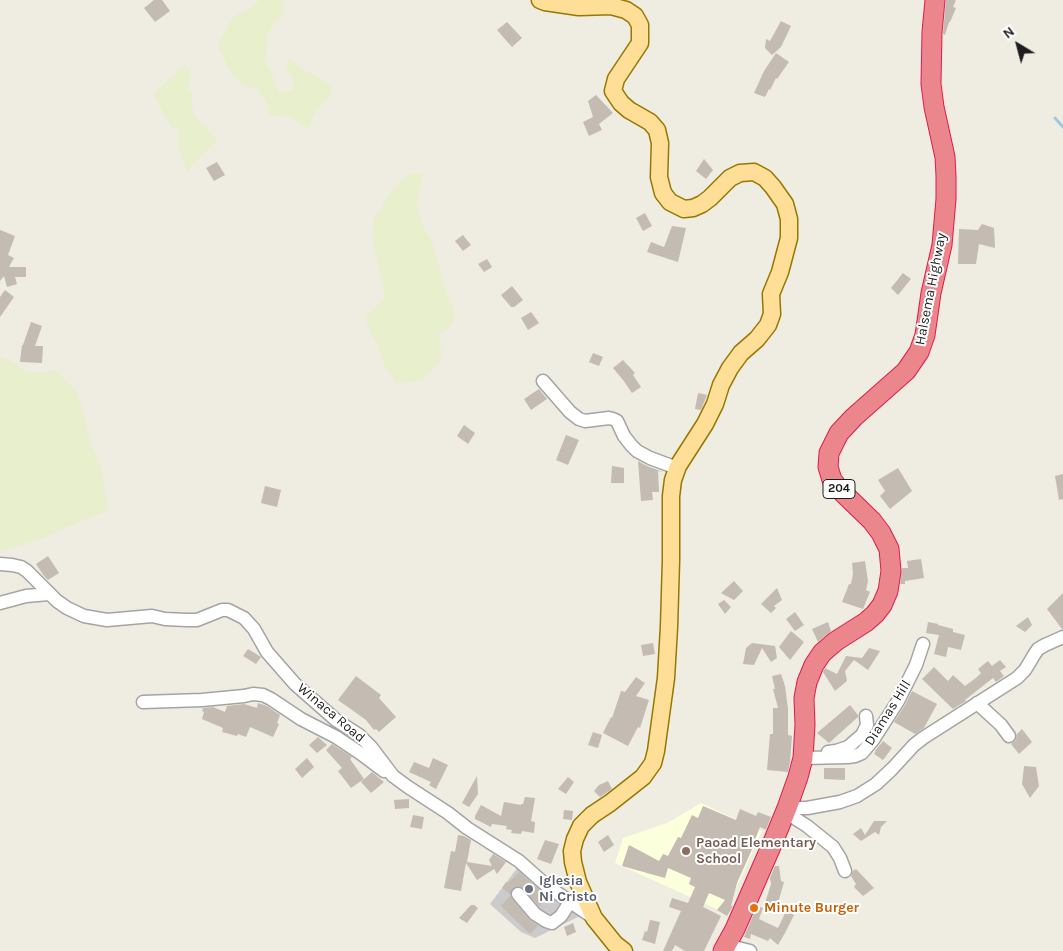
<!DOCTYPE html>
<style>
body{margin:0}
#map{position:relative;width:1063px;height:951px;overflow:hidden;background:#efece2;font-family:Karla,sans-serif}
canvas{display:block}
.north{position:absolute;left:993px;top:20px;width:50px;height:50px;-webkit-text-stroke:4px #fff;paint-order:stroke;rotate:323deg;font-size:14px;font-weight:700;line-height:20px;text-align:center;color:#1d1d1d}
.north::after{content:'';display:block;margin:auto;width:18px;height:22px;background:#1d1d1d;clip-path:polygon(50% 0,100% 100%,50% 72%,0 100%)}
</style>
<div id="map">
<canvas width="1063" height="951"></canvas>
<div class="north">N</div>
</div>
<script>
const g = document.querySelector('canvas').getContext('2d');
g.lineJoin = 'round';
function paint(path, color) { g.fillStyle = color; g.fill(path, 'evenodd'); }
const poly = rows => new Path2D(rows.map(r => 'M' + r).join(''));
function trace(path, color, width, dash) { g.strokeStyle = color; g.lineWidth = width; g.lineCap = dash ? 'butt' : 'round'; g.setLineDash(dash || []); g.stroke(path); }
function drawText(font, color, halo, rows, align = 'center') {
  g.font = font + ' Karla,sans-serif'; g.lineWidth = 4; g.setLineDash([]); g.textBaseline = 'middle'; g.strokeStyle = halo; g.fillStyle = color; for (const [text, x, y, turn = 0] of rows) {
    g.save(); g.translate(x, y); g.rotate((+turn || 0) * Math.PI / 180); g.textAlign = isNaN(turn) ? turn : align; if (halo) g.strokeText(text, 0, 0); g.fillText(text, 0, 0); g.restore();
  }
}
const education = poly([
 [701,803,762,831,725,913,615,863,623,838,667,823]
]);
const religious = poly([
 [518,867,582,915,535,938,521,932,490,904]
]);
const farmland = poly([
 [260,0,283,0,284,12,274,23,267,35,267,47,264,61,270,70,279,93,294,89,292,77,286,69,289,57,300,68,321,78,332,87,328,97,317,110,307,130,298,122,285,115,270,116,266,102,258,90,247,87,234,78,217,45,234,16,249,9],
 [184,65,189,68,191,75,188,89,192,93,192,105,195,117,203,124,218,140,187,171,181,155,178,143,179,130,171,127,153,94],
 [413,173,423,174,420,187,417,208,424,228,432,242,447,293,455,314,453,324,440,334,441,360,423,380,396,383,384,364,378,347,368,327,365,316,385,297,372,239,374,218,379,212,386,198,404,178],
 [0,357,13,362,28,373,57,371,76,390,85,417,89,438,102,471,108,510,37,540,0,551]
]);
const stream = poly([
 [1055,118,1063,127]
]);
const building = poly([
 [154,0,162,0,170,11,155,22,144,8],
 [946,0,956,0,953,7,956,8,950,22,949,22,945,35,943,34,943,33],
 [781,21,791,26,781,47,772,55,765,48,766,39,770,41],
 [507,22,522,38,512,47,497,30],
 [776,53,789,62,777,79,776,78,770,90,769,89,765,97,754,93,764,71],
 [596,95,613,113,599,124,602,130,589,136,583,122,593,117,588,101],
 [704,159,713,170,706,179,696,171],
 [217,162,225,175,214,181,206,168],
 [645,213,652,226,643,231,636,218],
 [982,224,994,228,995,248,979,244,976,264,958,264,959,229,978,230],
 [672,226,686,228,678,262,647,252,651,242,664,247],
 [0,230,15,236,8,255,14,258,9,267,26,267,26,277,15,277,17,284,7,287,4,276,0,281],
 [463,235,471,245,463,251,455,241],
 [487,259,492,267,484,272,478,264],
 [903,273,911,279,898,295,891,288],
 [512,286,523,300,514,307,511,307,501,295],
 [5,290,14,297,0,317,0,297],
 [531,312,539,323,528,330,521,318],
 [31,322,42,326,35,346,43,346,42,363,20,362,22,345,23,345],
 [593,353,603,357,599,366,589,362],
 [623,360,635,373,633,375,641,387,632,393,623,380,613,368],
 [539,389,547,399,531,410,524,399],
 [698,393,707,395,701,410,695,409],
 [464,425,475,433,468,444,457,436],
 [566,435,579,440,568,465,556,460],
 [638,461,647,466,663,472,658,471,659,492,652,492,653,500,641,501],
 [612,466,624,468,624,483,611,483],
 [898,468,912,491,890,509,880,496,885,491,878,480],
 [1063,474,1063,499,1059,500,1055,476],
 [265,486,281,490,277,507,261,503],
 [48,556,59,573,48,580,44,576,36,564],
 [921,559,924,578,905,581,905,584,900,584,902,568,908,568,907,561],
 [865,561,868,581,866,590,870,592,863,609,842,602,849,584,851,584,853,574,852,563],
 [734,581,743,591,734,600,721,593],
 [777,588,782,600,774,606,776,608,771,613,761,604],
 [1063,593,1063,629,1062,629,1047,609],
 [724,600,731,607,725,614,718,604],
 [795,612,804,625,795,631,786,619],
 [1028,617,1032,625,1025,632,1016,626],
 [828,622,831,631,818,642,812,629],
 [928,622,938,624,938,625,953,629,953,632,965,635,961,650,948,647,946,657,934,654,939,635,926,633],
 [791,631,804,642,790,660,779,647],
 [653,643,655,654,643,656,641,645],
 [752,643,775,646,777,658,771,662,762,648,754,665,743,664,746,648],
 [869,648,880,651,868,670,854,660,845,671,847,681,835,691,823,672,825,668,837,674,846,656,862,658],
 [248,649,261,657,256,664,243,656],
 [1000,660,1006,667,1000,671,1004,676,996,682,993,678,965,700,966,701,953,709,922,679,934,667,948,681,953,675,965,686,977,677,981,673,978,669,988,661,992,666],
 [781,674,785,686,788,709,788,735,792,736,790,762,788,772,767,770,770,734,773,734,773,708,778,708,773,689,775,689,772,676],
 [356,676,381,695,379,698,396,717,379,732,376,729,374,730,366,720,338,700],
 [636,677,645,683,636,696,649,700,640,728,638,727,628,746,603,733,611,717,612,718,621,691,625,692],
 [912,691,937,704,924,728,915,734,894,722,905,705],
 [258,703,267,706,280,715,277,723,279,724,273,737,250,727,246,737,238,734,237,736,222,732,223,728,202,719,204,712,202,711,203,708,213,707,225,712,227,706,244,704,257,708],
 [850,705,858,715,858,717,829,743,817,733],
 [1022,729,1032,742,1019,754,1011,744,1016,740,1017,734],
 [593,732,602,735,598,748,588,745],
 [318,737,327,745,317,753,309,745],
 [883,741,892,748,883,760,874,754,876,751,875,751],
 [332,744,352,757,350,759,364,779,351,788,338,771,342,768,326,750],
 [307,758,314,767,302,778,295,769],
 [433,758,448,765,436,789,429,785,431,782,409,772,414,762,429,768],
 [1024,766,1036,767,1039,786,1030,798,1022,784],
 [824,768,845,768,845,780,824,779],
 [372,772,384,782,371,793,361,782],
 [477,776,478,794,469,807,462,803],
 [568,777,574,782,566,794,558,789],
 [608,781,612,789,600,797,594,791,599,785],
 [525,797,535,798,531,821,535,822,534,833,522,831,521,834,511,833,512,830,506,829,507,826,492,824,491,827,475,819,475,816,481,805,501,816,504,802,521,805,521,804,523,804],
 [409,799,409,808,395,809,394,800],
 [703,806,736,820,740,809,756,816,758,812,771,817,766,830,760,827,753,845,754,845,737,883,731,906,733,906,727,916,717,910,725,900,709,893,703,907,721,916,704,951,685,951,675,945,672,951,663,951,681,911,669,907,672,898,688,903,695,887,689,884,691,878,668,868,665,878,622,866,629,845,659,861,663,854,668,856,678,837,681,838,692,815,698,818],
 [564,810,573,811,572,820,563,819],
 [413,815,424,817,422,829,410,827],
 [874,821,887,821,881,827,879,835,875,832,861,841,853,834,861,828,865,835],
 [458,835,464,836,471,840,467,862,492,866,489,860,493,854,506,862,497,874,494,869,477,880,466,863,461,891,444,888,451,851,455,852],
 [608,835,614,845,604,852,598,842],
 [545,840,559,844,551,864,537,859],
 [775,866,779,866,781,881,784,882,778,903,776,907,765,903,771,884,770,878],
 [856,869,874,888,863,896,854,887,856,884,851,876,853,871],
 [519,872,547,897,539,906,521,887,517,886,513,888,510,894,502,888,506,882,508,883],
 [510,896,529,919,538,926,530,934,501,906],
 [471,905,474,905,478,908,467,923,459,918],
 [757,906,763,908,759,919,778,928,786,911,794,915,785,933,778,945,770,938,768,941,751,934,750,939,744,937],
 [650,920,660,922,655,944,642,940,645,931,647,932],
 [573,923,576,932,567,936,564,927]
]);
const minor = poly([
 [543,381,570,412,579,419,585,421,609,418,613,419,617,421,624,436,631,445,637,451,650,458,677,468],
 [0,564,12,565,21,567,27,571,57,601,67,608,84,616,107,620,152,616,165,619,187,620,197,620,222,610,228,610,244,618,254,629,267,652,295,684,336,720,359,735,371,747,393,776,408,787,448,813,467,828,519,861,547,886,594,918],
 [0,603,26,596,49,594],
 [143,702,202,700,244,696,253,694,263,695,271,699,301,719,336,737,360,753,384,771],
 [977,703,1001,725,1009,736],
 [828,752,836,751,848,747,862,735,867,725,866,716],
 [803,758,848,757,855,756,862,753,873,740,898,701,916,665,923,644],
 [787,808,807,808,840,802,857,796,876,784,892,769,914,745,923,738,1017,678,1025,670,1034,655,1038,649,1045,645,1063,637],
 [785,812,807,826,833,847,840,858,845,871],
 [518,894,535,914,546,921,552,923,561,916,570,902],
 [726,945,750,951]
]);
const major = poly([
 [540,0,545,2,579,7,611,6,626,10,635,16,640,25,640,43,616,79,613,91,621,103,629,110,650,122,657,130,660,143,659,177,663,193,670,202,684,209,693,208,702,204,710,198,730,178,740,173,754,172,765,178,773,187,785,204,789,219,789,238,780,272,771,294,772,314,768,325,757,339,741,353,730,368,721,385,715,404,705,424,678,466,673,480,671,496,671,560,669,627,666,678,656,751,653,763,643,777,610,803,592,815,581,826,575,839,572,851,573,862,578,882,594,918,615,944,624,951]
]);
const highway = poly([
 [723,951,735,929,773,842,787,808,798,777,803,758,805,725,804,698,807,682,814,665,822,653,836,641,866,622,875,614,882,605,888,591,891,571,889,549,881,533,872,521,840,490,832,480,828,467,829,453,839,433,854,417,906,371,919,352,925,335,931,293,942,245,946,199,946,176,945,157,934,107,931,84,932,32,935,0]
]);
const markers = [
 [686,851,5,"#8d6e63"],
 [529,889,5,"#6b7280"],
 [754,908,5,"#e8710a"]
];
const shields = [
 [839,489,32]
];
const shieldNames = [
 ["204",839,489]
];
const streetNames = [
 ["Halsema Highway",931,289,-79],
 ["Winaca Road",331,713,40],
 ["Diamas Hill",888,713,-58]
];
const educationNames = [
 ["Paoad Elementary",696,843],
 ["School",696,859]
];
const worshipNames = [
 ["Iglesia",539,881],
 ["Ni Cristo",539,897]
];
const foodNames = [
 ["Minute Burger",764,908]
];
paint(education, '#fbffdb');
paint(religious, '#cbcbcb');
paint(farmland, '#e8efcc');
trace(stream, '#a0c9df', 3);
paint(building, '#c4bbb2');
trace(minor, '#a4a4a4', 15);
trace(major, '#967700', 19);
trace(highway, '#e01c47', 21);
trace(minor, '#fff', 12);
trace(major, '#ffdf97', 16);
trace(highway, '#ea868c', 19);
for (const [x, y, r, color] of markers) { const dot = new Path2D(); dot.arc(x, y, r, 0, 2 * Math.PI); g.fillStyle = color; g.fill(dot); trace(dot, '#fff', 2); }
for (const [x, y, w] of shields) { const box = new Path2D(); box.roundRect(x - w / 2, y - 9.5, w, 19, 4); g.fillStyle = '#fff'; g.fill(box); trace(box, '#1d1d1d', 1); }
drawText('bold 12px', '#1d1d1d', null, shieldNames);
drawText('14px', '#1d1d1d', '#fff', streetNames);
drawText('bold 14px', '#785e54', '#fff', educationNames, 'left');
drawText('bold 14px', '#5b616d', '#fff', worshipNames, 'left');
drawText('bold 14px', '#c56008', '#fff', foodNames, 'left');
</script>
